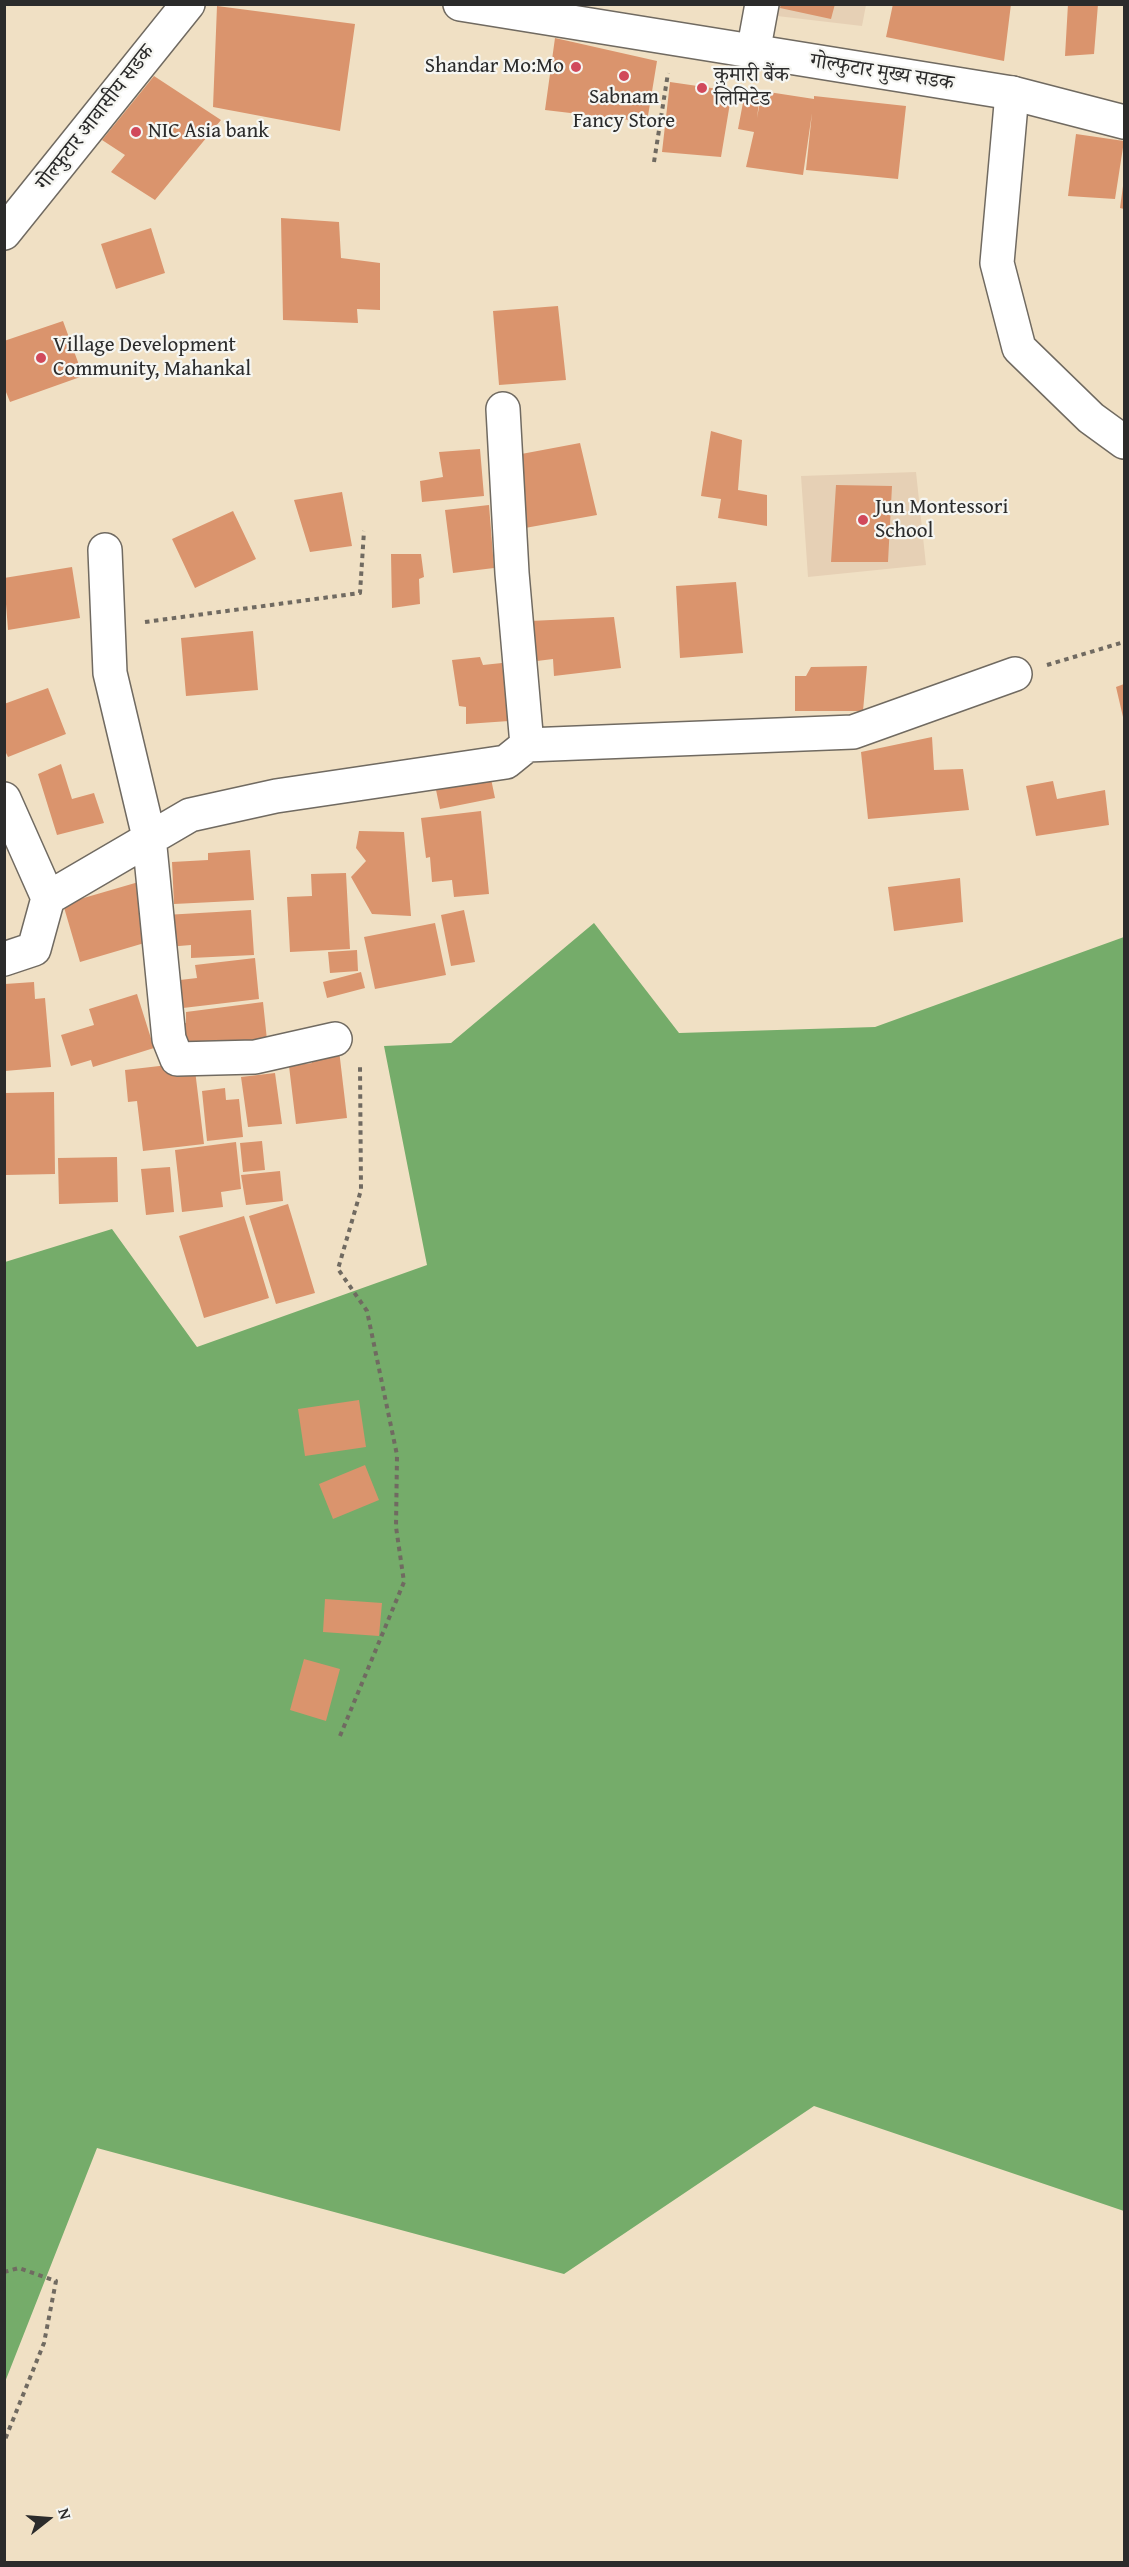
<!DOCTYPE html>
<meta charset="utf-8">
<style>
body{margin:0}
#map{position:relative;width:1129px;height:2567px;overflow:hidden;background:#f0e0c4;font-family:"Gentium Book Plus",serif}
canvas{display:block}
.frame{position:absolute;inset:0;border:6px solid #2b2b2b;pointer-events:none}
.north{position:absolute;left:18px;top:2489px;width:60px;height:60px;-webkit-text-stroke:4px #f6f6f2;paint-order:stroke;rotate:73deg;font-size:16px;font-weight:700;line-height:24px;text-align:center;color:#2b2b2b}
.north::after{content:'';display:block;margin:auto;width:21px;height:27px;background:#2b2b2b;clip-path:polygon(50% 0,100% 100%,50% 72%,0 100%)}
</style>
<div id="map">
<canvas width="1129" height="2567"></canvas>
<div class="frame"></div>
<div class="north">N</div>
</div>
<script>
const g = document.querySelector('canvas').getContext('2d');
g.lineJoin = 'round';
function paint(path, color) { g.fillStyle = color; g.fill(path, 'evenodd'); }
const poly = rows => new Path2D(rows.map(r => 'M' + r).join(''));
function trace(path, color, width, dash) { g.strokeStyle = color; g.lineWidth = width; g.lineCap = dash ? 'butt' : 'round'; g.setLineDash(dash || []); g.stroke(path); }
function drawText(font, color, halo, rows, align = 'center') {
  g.font = font + ' "Gentium Book Plus","Noto Serif Devanagari",serif'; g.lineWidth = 4.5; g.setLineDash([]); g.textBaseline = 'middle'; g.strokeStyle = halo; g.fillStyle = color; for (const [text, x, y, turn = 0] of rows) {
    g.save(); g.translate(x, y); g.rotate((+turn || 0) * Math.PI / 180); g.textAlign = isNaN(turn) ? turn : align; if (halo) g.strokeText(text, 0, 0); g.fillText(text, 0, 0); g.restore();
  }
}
const built = poly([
 [779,5,866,5,862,26,777,16],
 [916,472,926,565,808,577,801,476]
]);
const forest = poly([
 [594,923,679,1033,875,1027,1124,937,1124,2211,814,2106,564,2274,97,2148,5,2382,5,1262,112,1229,197,1347,427,1265,384,1046,451,1043]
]);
const building = poly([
 [781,4,835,4,831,19,780,8],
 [893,4,1011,4,1004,61,886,37],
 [1068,4,1098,4,1094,54,1065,56],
 [217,6,355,24,340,131,213,107],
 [555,38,657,61,647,122,545,110],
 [154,76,221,120,155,200,111,172,125,155,102,140],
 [670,82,732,91,721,157,662,152],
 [762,91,814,99,814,96,906,106,898,179,806,170,812,113,803,175,746,167,754,132,738,129,745,92,760,94,757,118],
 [1076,134,1124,141,1115,199,1068,196],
 [1123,186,1124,186,1124,209,1120,208],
 [281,218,339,222,341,258,380,263,380,310,357,309,358,323,283,320],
 [151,228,165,273,116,289,101,244],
 [558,306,566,380,499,385,493,311],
 [63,321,83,376,10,402,4,387,4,341],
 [711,431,742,440,738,490,767,495,767,526,718,518,721,499,701,496],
 [580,443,597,515,525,528,516,455],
 [480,449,484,496,422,502,420,481,443,477,439,452],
 [836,485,892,486,888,562,831,562],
 [342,492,352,546,310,552,294,500],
 [489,505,494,568,453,573,445,510],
 [233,511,256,559,195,588,172,539],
 [391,554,421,554,424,577,419,579,420,604,392,608],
 [72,567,80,618,8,630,4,578],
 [736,582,743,653,680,658,676,586],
 [614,617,621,668,554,676,553,659,537,661,530,621],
 [253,631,258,690,186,696,181,638],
 [480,657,483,665,502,663,509,721,466,724,466,707,459,706,452,660],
 [867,666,863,711,795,711,795,676,806,676,811,667],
 [1124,684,1124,716,1123,717,1116,687],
 [48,688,66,734,8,757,4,749,4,704],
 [932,737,934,770,963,769,969,810,868,819,861,752],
 [61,764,72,799,94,793,104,823,57,835,38,774],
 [490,774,495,798,440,809,435,785],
 [1053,781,1057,799,1105,790,1109,825,1036,836,1026,786],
 [481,811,489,894,454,897,452,880,432,882,430,857,426,858,421,818],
 [359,831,404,832,411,916,372,914,351,877,366,861,356,848],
 [250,850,254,900,174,904,172,862,208,860,208,853],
 [346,873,350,949,290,952,287,897,312,896,311,874],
 [960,878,963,922,894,931,888,887],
 [142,881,158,939,80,962,63,904],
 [251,910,254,955,191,958,191,945,167,947,165,915],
 [464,910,475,962,451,966,441,915],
 [435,923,446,975,375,989,364,937],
 [357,950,358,971,330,973,328,952],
 [255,958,259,999,183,1008,180,980,197,978,195,965],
 [361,972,365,988,327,998,323,982],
 [34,982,35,999,45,998,51,1067,5,1071,5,984],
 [137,994,154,1048,93,1067,91,1060,71,1066,61,1035,94,1025,89,1009],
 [263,1002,267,1040,182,1050,179,1024,186,1023,186,1012],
 [339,1050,347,1118,296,1124,289,1066,312,1063,311,1054],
 [194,1062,204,1144,143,1151,137,1101,128,1102,125,1070],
 [275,1073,282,1124,248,1127,241,1077],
 [225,1088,226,1100,239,1099,243,1137,207,1141,202,1091],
 [54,1092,55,1174,6,1175,5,1093],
 [262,1141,265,1170,243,1172,240,1143],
 [236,1142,241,1189,221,1192,223,1207,182,1212,175,1150],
 [117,1157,118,1202,59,1204,58,1158],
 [170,1167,174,1212,146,1215,141,1169],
 [280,1171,283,1201,246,1205,241,1175],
 [288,1204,315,1293,276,1304,249,1216],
 [244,1216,269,1298,204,1318,179,1236],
 [359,1400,366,1447,305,1456,298,1409],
 [365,1465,379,1500,333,1519,319,1484],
 [325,1599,382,1603,379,1636,323,1632],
 [304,1659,340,1669,326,1721,290,1710]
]);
const path = poly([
 [654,162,668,73],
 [145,622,360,593,364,531],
 [1047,665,1124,642],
 [340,1736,404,1582,396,1527,397,1455,367,1311,338,1269,361,1190,360,1066],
 [4,2272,19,2268,56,2281,44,2343,4,2442]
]);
const street = poly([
 [1012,93,997,263,1019,348,1091,418,1124,442],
 [503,409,512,573,527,745],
 [105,550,110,673,149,837,169,1039,177,1059,255,1057,335,1039],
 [4,799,48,898,34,949,4,959],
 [48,898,190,815,276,796,506,762,527,745,853,732,1015,674]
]);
const secondary = poly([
 [460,4,1012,93,1124,122],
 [753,53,762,4],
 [4,233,188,4]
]);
const markers = [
 [576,67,6,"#d1495b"],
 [624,76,6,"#d1495b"],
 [702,88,6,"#d1495b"],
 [136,132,6,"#d1495b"],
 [41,358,6,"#d1495b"],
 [863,520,6,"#d1495b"]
];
const poiNames = [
 ["Shandar Mo:Mo",564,67,"right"],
 ["कुमारी बैंक",714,76],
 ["लिमिटेड",714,100],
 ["Sabnam",624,98,"center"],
 ["Fancy Store",624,122,"center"],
 ["NIC Asia bank",148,132],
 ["Village Development",53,346],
 ["Community, Mahankal",53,370],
 ["Jun Montessori",875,508],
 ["School",875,532]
];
const streetNames = [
 ["गोल्फुटार मुख्य सडक",882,73,9],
 ["गोल्फुटार आवासीय सडक",96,118,-52]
];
paint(built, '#e6d0b5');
paint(forest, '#75ac6a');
paint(building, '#da946d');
trace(street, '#706a61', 36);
trace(secondary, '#706a61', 36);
trace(path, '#706a61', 4, [4.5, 4.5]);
trace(street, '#fff', 33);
trace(secondary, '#fff', 33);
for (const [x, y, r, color] of markers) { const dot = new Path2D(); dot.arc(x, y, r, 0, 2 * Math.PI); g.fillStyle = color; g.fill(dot); trace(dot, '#f6f6f2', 2); }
drawText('21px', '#2b2b2b', '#f6f6f2', poiNames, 'left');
drawText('21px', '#2b2b2b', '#f6f6f2', streetNames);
</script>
